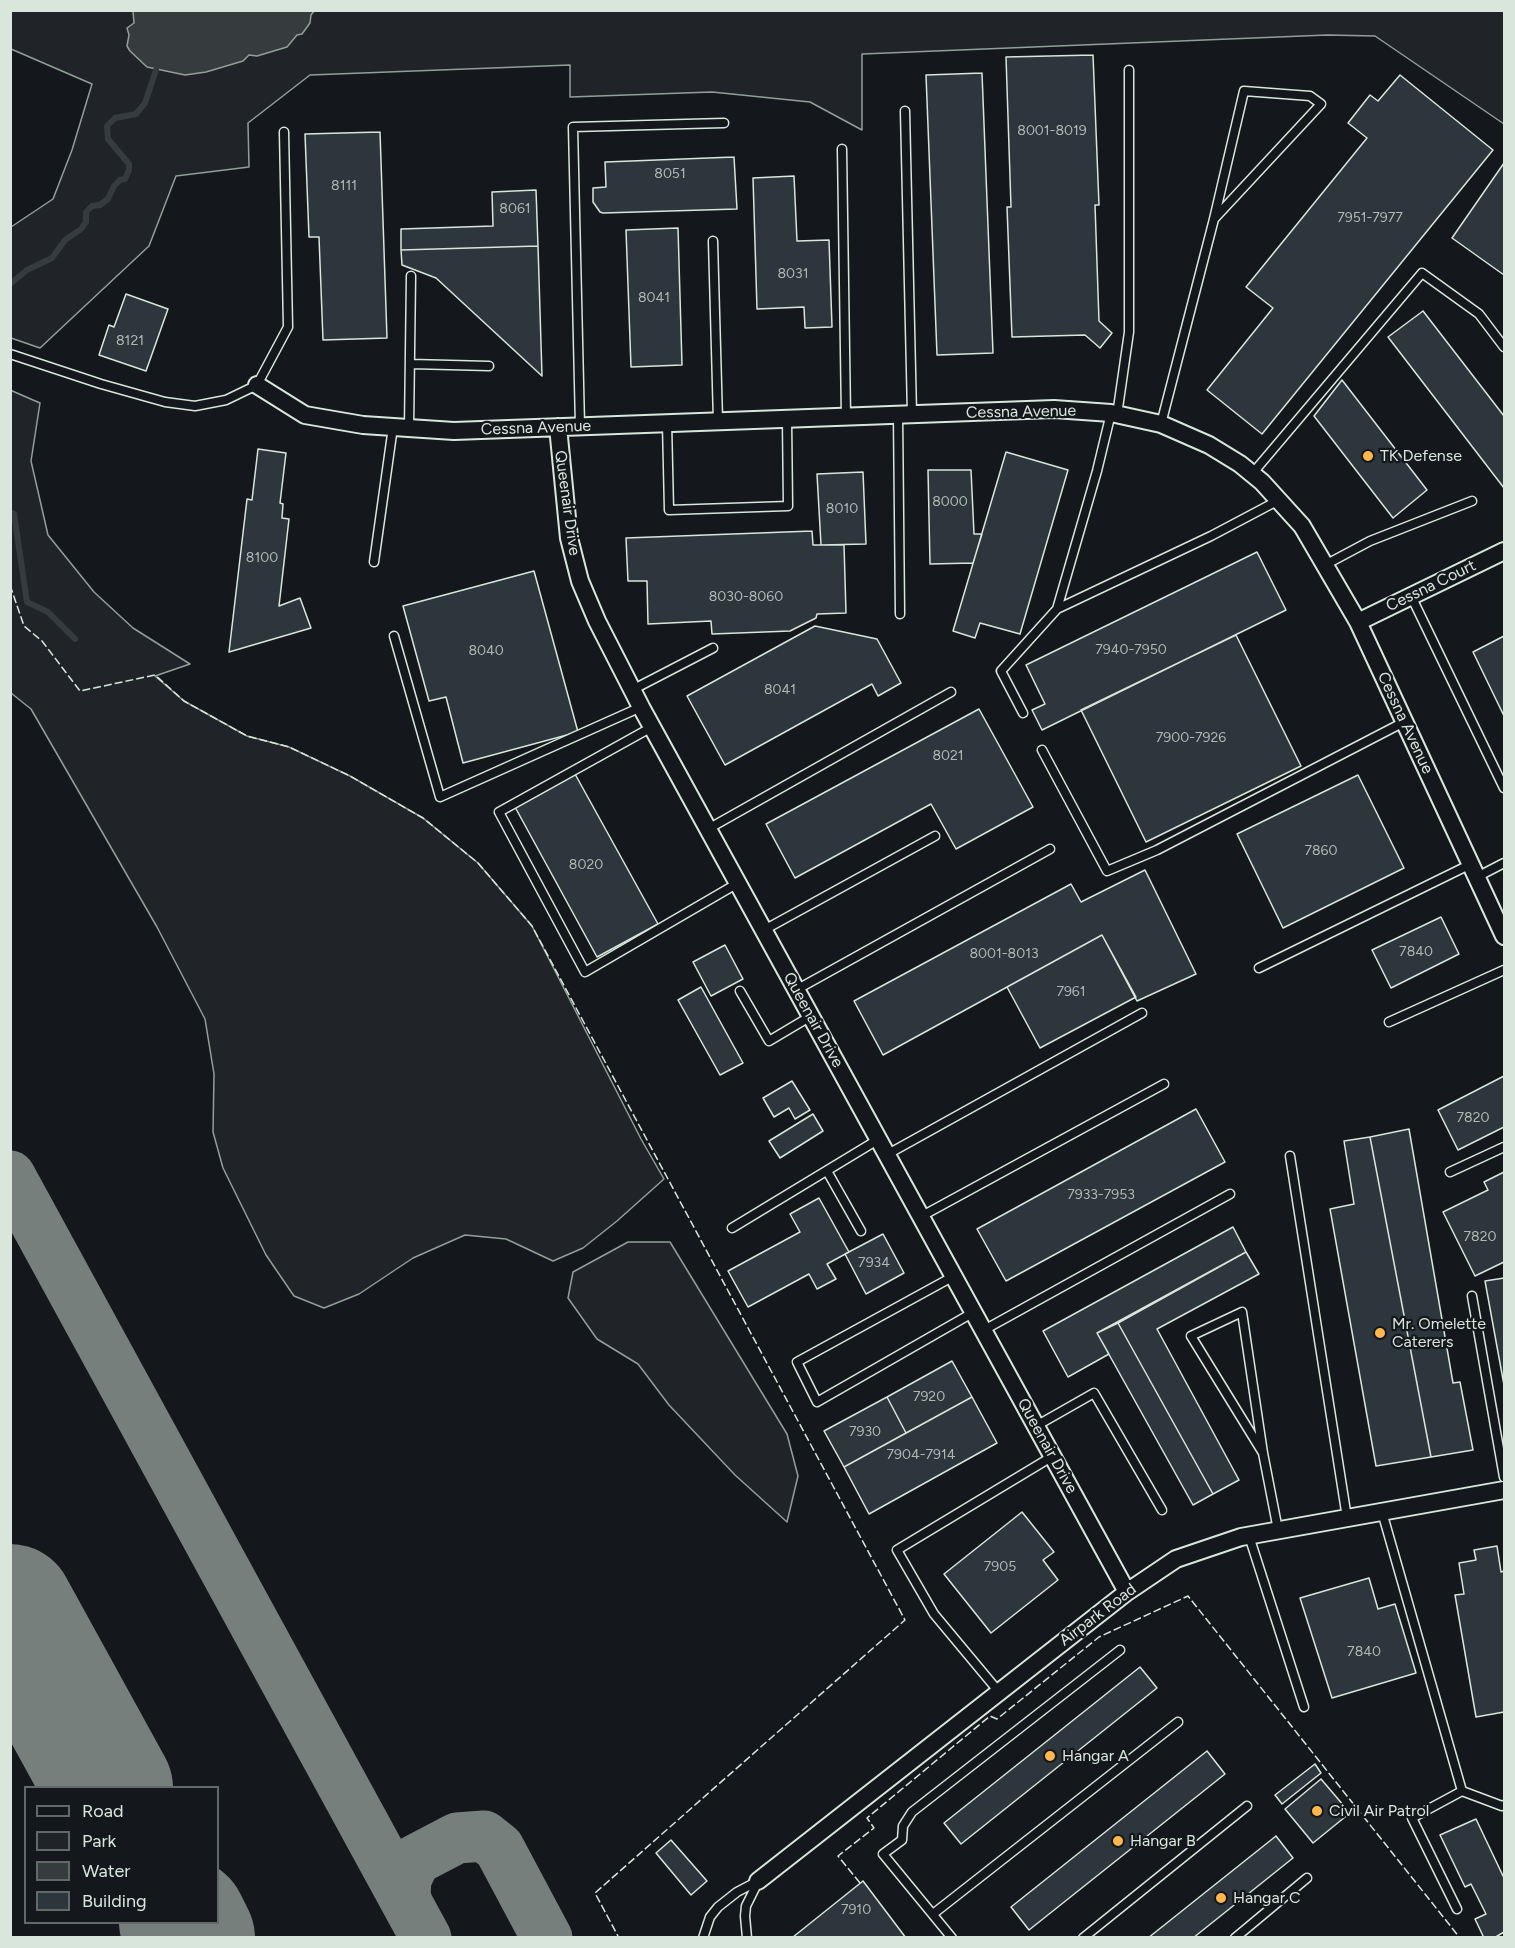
<!DOCTYPE html>
<style>
body{margin:0}
#map{position:relative;width:1515px;height:1948px;overflow:hidden;background:#14181c;font-family:Figtree,sans-serif}
canvas{display:block}
.frame{position:absolute;inset:0;border:12px solid #d8e6dc;pointer-events:none}
.legend{position:absolute;left:24px;top:1786px;width:195px;height:138px;box-sizing:border-box;background:#14181c;border:2px solid #626a69;margin:0;padding:8px 10px;list-style:none;font-size:18px;color:#d8e6dc}
.legend li{display:flex;align-items:center;gap:12px;height:30px}
.legend b{width:30px;border:2px solid #626a69}
</style>
<div id="map">
<canvas width="1515" height="1948"></canvas>
<div class="frame"></div>
<ul class="legend">
<li><b style="height:8px;background:#14181c"></b>Road</li>
<li><b style="height:16px;background:#202428"></b>Park</li>
<li><b style="height:16px;background:#363b3e"></b>Water</li>
<li><b style="height:16px;background:#2c363c"></b>Building</li>
</ul>
</div>
<script>
const g = document.querySelector('canvas').getContext('2d');
g.lineJoin = 'round';
function paint(path, color) { g.fillStyle = color; g.fill(path, 'evenodd'); }
const poly = rows => new Path2D(rows.map(r => 'M' + r).join(''));
function trace(path, color, width, dash) { g.strokeStyle = color; g.lineWidth = width; g.lineCap = dash ? 'butt' : 'round'; g.setLineDash(dash || []); g.stroke(path); }
function drawText(font, color, halo, rows, align = 'center') {
  g.font = font + ' Figtree,sans-serif'; g.lineWidth = 4.5; g.setLineDash([]); g.textBaseline = 'middle'; g.strokeStyle = halo; g.fillStyle = color; for (const [text, x, y, turn = 0] of rows) {
    g.save(); g.translate(x, y); g.rotate((+turn || 0) * Math.PI / 180); g.textAlign = isNaN(turn) ? turn : align; if (halo) g.strokeText(text, 0, 0); g.fillText(text, 0, 0); g.restore();
  }
}
const green = poly([
 [11,11,1504,11,1504,124,1375,36,1327,35,862,54,862,130,810,102,712,92,570,97,570,65,310,75,248,123,249,167,176,176,149,246,40,348,11,338,11,227,53,199,72,150,92,84,11,49,11,11],
 [10,390,40,403,31,461,48,535,94,592,133,628,190,664,155,676,184,701,247,736,289,747,350,776,423,818,478,863,532,926,641,1139,664,1179,617,1221,583,1248,553,1261,506,1239,465,1235,413,1258,359,1294,324,1308,294,1296,266,1255,223,1168,213,1132,214,1074,205,1019,157,927,31,709,11,693,10,390],
 [628,1242,670,1242,787,1434,798,1476,787,1522,735,1475,669,1405,638,1364,597,1339,568,1298,573,1272,628,1242]
]);
const water = poly([
 [133,11,133,10,314,11,311,15,310,23,302,34,297,35,287,47,257,56,249,55,243,61,206,72,185,75,147,67,130,51,127,46,129,35,127,28,134,23,133,11]
]);
const stream = poly([
 [10,284,27,270,52,258,65,240,81,229,86,222,86,212,92,206,100,205,108,199,114,186,120,180,125,179,129,170,129,164,108,139,107,126,115,118,136,114,145,103,156,70],
 [10,512,14,514,27,602,48,612,75,639]
]);
const taxiway = poly([
 [10,1176,426,1938],
 [408,1905,405,1895,406,1879,415,1860,457,1838,484,1836,499,1848,547,1938],
 [186,1922,195,1938]
]);
const runway = poly([
 [10,1608,109,1788],
 [183,1922,191,1938]
]);
const building = poly([
 [1093,55,1099,205,1095,205,1099,321,1112,333,1100,348,1085,335,1012,337,1007,207,1011,207,1006,57,1093,55],
 [982,73,993,353,937,355,926,75,982,73],
 [1400,75,1493,150,1262,434,1207,390,1273,308,1246,287,1367,138,1348,123,1370,95,1378,101,1400,75],
 [380,132,387,338,323,340,319,237,309,237,305,134,380,132],
 [734,157,737,209,603,213,600,212,593,202,593,188,606,187,605,162,734,157],
 [1504,163,1504,275,1452,238,1504,163],
 [794,176,797,241,829,240,832,327,805,328,804,307,757,309,753,178,794,176],
 [536,190,538,246,401,250,401,229,493,226,492,192,536,190],
 [678,228,682,365,631,367,626,230,678,228],
 [538,246,542,376,436,278,402,265,401,250,538,246],
 [126,294,168,309,146,371,99,355,109,325,114,327,126,294],
 [1423,311,1504,416,1504,488,1388,337,1423,311],
 [1342,380,1427,490,1393,518,1314,416,1342,380],
 [258,449,286,453,280,503,283,504,282,518,289,519,279,606,300,598,311,628,229,652,247,499,252,500,258,449],
 [1006,452,1068,470,1020,634,980,623,975,638,953,631,1006,452],
 [928,470,971,470,974,534,982,534,973,563,930,564,928,470],
 [863,472,866,544,821,545,817,474,863,472],
 [812,531,813,545,844,545,846,613,817,614,816,618,790,631,712,634,711,621,648,624,647,581,628,581,626,538,812,531],
 [1257,552,1286,610,1042,730,1032,710,1045,704,1026,665,1257,552],
 [534,571,578,732,463,763,446,697,429,701,403,606,534,571],
 [815,626,877,639,901,683,878,696,872,684,725,765,687,696,815,626],
 [1236,635,1301,766,1146,842,1081,710,1236,635],
 [1504,636,1504,716,1473,652,1504,636],
 [979,709,1033,807,956,849,931,804,795,878,766,824,979,709],
 [575,774,658,924,597,957,515,807,575,774],
 [1358,775,1404,868,1283,928,1237,834,1358,775],
 [1145,870,1196,974,1137,1001,1102,935,883,1055,854,1001,1071,884,1081,902,1145,870],
 [1441,917,1459,954,1391,988,1372,950,1441,917],
 [1102,935,1136,997,1040,1048,1007,987,1102,935],
 [725,945,743,979,711,996,693,962,725,945],
 [701,987,743,1063,720,1075,678,1000,701,987],
 [1504,1076,1504,1127,1458,1150,1438,1110,1504,1076],
 [792,1081,810,1110,795,1119,789,1108,774,1117,763,1098,792,1081],
 [1196,1109,1225,1162,1006,1281,977,1229,1196,1109],
 [813,1114,823,1131,780,1158,769,1141,813,1114],
 [1409,1129,1453,1383,1460,1382,1473,1450,1431,1457,1370,1137,1409,1129],
 [1370,1137,1431,1457,1376,1466,1330,1209,1354,1204,1344,1141,1370,1137],
 [1504,1172,1504,1262,1475,1276,1443,1212,1488,1190,1484,1182,1504,1172],
 [819,1198,849,1252,827,1264,836,1279,817,1289,809,1274,748,1307,728,1271,800,1232,790,1214,819,1198],
 [1233,1227,1246,1252,1097,1333,1109,1354,1068,1377,1043,1331,1233,1227],
 [883,1234,904,1273,866,1294,845,1254,883,1234],
 [1246,1252,1259,1274,1157,1329,1239,1480,1213,1494,1118,1323,1246,1252],
 [1504,1278,1504,1385,1485,1281,1504,1278],
 [1118,1323,1213,1494,1193,1505,1097,1333,1118,1323],
 [952,1361,972,1397,906,1433,887,1397,952,1361],
 [887,1397,906,1433,844,1467,824,1431,887,1397],
 [972,1397,997,1443,869,1514,844,1467,972,1397],
 [1022,1512,1054,1552,1043,1560,1058,1580,991,1633,944,1574,1022,1512],
 [1497,1546,1501,1572,1504,1571,1504,1712,1476,1717,1455,1595,1464,1594,1459,1563,1476,1560,1474,1550,1497,1546],
 [1369,1578,1378,1609,1395,1604,1416,1673,1332,1698,1300,1598,1369,1578],
 [1140,1667,1157,1688,961,1844,944,1823,1140,1667],
 [1207,1751,1225,1774,1029,1930,1011,1907,1207,1751],
 [1315,1764,1321,1773,1282,1804,1275,1795,1315,1764],
 [1321,1779,1350,1813,1313,1843,1285,1809,1321,1779],
 [1476,1819,1504,1878,1504,1932,1494,1938,1484,1938,1475,1919,1486,1914,1471,1884,1465,1887,1440,1835,1476,1819],
 [1276,1836,1293,1858,1193,1938,1148,1938,1276,1836],
 [671,1840,707,1881,691,1895,656,1853,671,1840],
 [863,1881,906,1938,794,1938,793,1937,863,1881]
]);
const lane = poly([
 [905,111,912,414],
 [842,149,846,417],
 [713,241,718,421],
 [10,354,101,384,165,402,195,406,226,400,257,385,288,327,284,132],
 [411,364,489,366],
 [1111,413,1097,471,1057,609,1211,536,1279,500],
 [898,415,900,614],
 [1117,415,1129,332,1129,70],
 [667,423,669,510,788,506,787,420],
 [1161,424,1214,219,1244,91,1310,96,1321,104,1214,219],
 [580,426,573,127,724,123],
 [409,428,411,276],
 [1252,474,1422,273,1479,314,1504,347],
 [374,562,393,427],
 [1325,565,1370,541,1472,501],
 [1411,596,1504,788],
 [394,636,440,797,641,707],
 [632,690,713,648],
 [1023,713,1001,671,1057,609],
 [652,727,499,812,585,972,738,883],
 [1042,750,1107,871,1157,850,1404,722],
 [708,829,951,692],
 [1477,877,1504,863],
 [764,930,935,836],
 [1259,968,1471,864],
 [796,990,1050,849],
 [740,991,769,1041,811,1016],
 [1389,1022,1504,970],
 [888,1154,1142,1013],
 [1290,1156,1347,1518],
 [827,1171,861,1231],
 [1450,1172,1504,1147],
 [922,1216,1164,1084],
 [732,1228,879,1139],
 [954,1276,797,1362,817,1402,974,1312],
 [1472,1296,1504,1477],
 [984,1330,1230,1194],
 [1036,1426,1094,1393,1162,1510],
 [1263,1453,1191,1336,1242,1312,1263,1453,1278,1530],
 [1382,1512,1462,1791,1502,1806,1504,1805],
 [1249,1536,1304,1707],
 [999,1692,934,1614,897,1550,1053,1456],
 [1457,1909,1412,1818,1462,1791],
 [933,1914,1178,1722],
 [703,1938,710,1917,718,1907,737,1892,758,1881],
 [747,1938,745,1916,746,1906,758,1882],
 [952,1938,883,1854,902,1840,903,1826,912,1812,1120,1650],
 [1083,1938,1247,1806],
 [1235,1938,1307,1878]
]);
const street = poly([
 [257,385,305,415,363,425,454,431,1054,409,1111,413,1161,424,1209,445,1240,464,1262,482,1302,526,1358,622,1504,936],
 [558,427,569,538,580,581,597,621,641,707,1127,1592],
 [1358,622,1504,551],
 [758,1881,1127,1592,1176,1559,1241,1537,1504,1490]
]);
const fence = poly([
 [10,585,24,626,42,641,80,691,155,675,184,701,247,736,289,747,350,776,423,818,478,863,532,926,905,1620,595,1893,619,1938],
 [860,1883,838,1856,874,1828,867,1818,990,1716,997,1719,1099,1637,1188,1596,1460,1938]
]);
const markers = [
 [1368,456,6,"#ffb74d"],
 [1380,1333,6,"#ffb74d"],
 [1050,1756,6,"#ffb74d"],
 [1317,1811,6,"#ffb74d"],
 [1118,1841,6,"#ffb74d"],
 [1221,1898,6,"#ffb74d"]
];
const numberNames = [
 ["8001-8019",1052,131],
 ["8051",670,174],
 ["8111",344,186],
 ["8061",515,209],
 ["7951-7977",1370,218],
 ["8031",793,274],
 ["8041",654,298],
 ["8121",130,341],
 ["8000",950,502],
 ["8010",842,509],
 ["8100",262,558],
 ["8030-8060",746,597],
 ["7940-7950",1131,650],
 ["8040",486,651],
 ["8041",780,690],
 ["7900-7926",1191,738],
 ["8021",948,756],
 ["7860",1321,851],
 ["8020",586,865],
 ["7840",1416,952],
 ["8001-8013",1004,954],
 ["7961",1071,992],
 ["7820",1473,1118],
 ["7933-7953",1101,1195],
 ["7820",1480,1237],
 ["7934",874,1263],
 ["7920",929,1397],
 ["7930",865,1432],
 ["7904-7914",921,1455],
 ["7905",1000,1567],
 ["7840",1364,1652],
 ["7910",856,1910]
];
const streetNames = [
 ["Cessna Avenue",1021,412,-1],
 ["Cessna Avenue",536,428,-2],
 ["Queenair Drive",567,503,82],
 ["Cessna Court",1431,586,-26],
 ["Cessna Avenue",1405,723,65],
 ["Queenair Drive",813,1020,61],
 ["Queenair Drive",1047,1446,61],
 ["Airpark Road",1098,1615,-37]
];
const poiNames = [
 ["TK Defense",1380,456],
 ["Mr. Omelette",1392,1324],
 ["Caterers",1392,1342],
 ["Hangar A",1062,1756],
 ["Civil Air Patrol",1329,1811],
 ["Hangar B",1130,1841],
 ["Hangar C",1233,1898]
];
paint(green, '#202428');
trace(green, '#939e99', 1.5);
paint(water, '#363b3e');
trace(water, '#939e99', 1.5);
trace(stream, '#363b3e', 6);
trace(taxiway, '#767f7c', 51);
trace(runway, '#767f7c', 128);
paint(building, '#2c363c');
trace(building, '#d8e6dc', 1.5);
trace(lane, '#d8e6dc', 11);
trace(street, '#d8e6dc', 20);
trace(lane, '#14181c', 8);
trace(street, '#14181c', 16);
trace(fence, '#d8e6dc', 1.5, [8, 3]);
for (const [x, y, r, color] of markers) { const dot = new Path2D(); dot.arc(x, y, r, 0, 2 * Math.PI); g.fillStyle = color; g.fill(dot); trace(dot, '#14181c', 2); }
drawText('14px', '#adbab4', null, numberNames);
drawText('16px', '#d8e6dc', '#14181c', streetNames);
drawText('16px', '#d8e6dc', '#14181c', poiNames, 'left');
</script>
